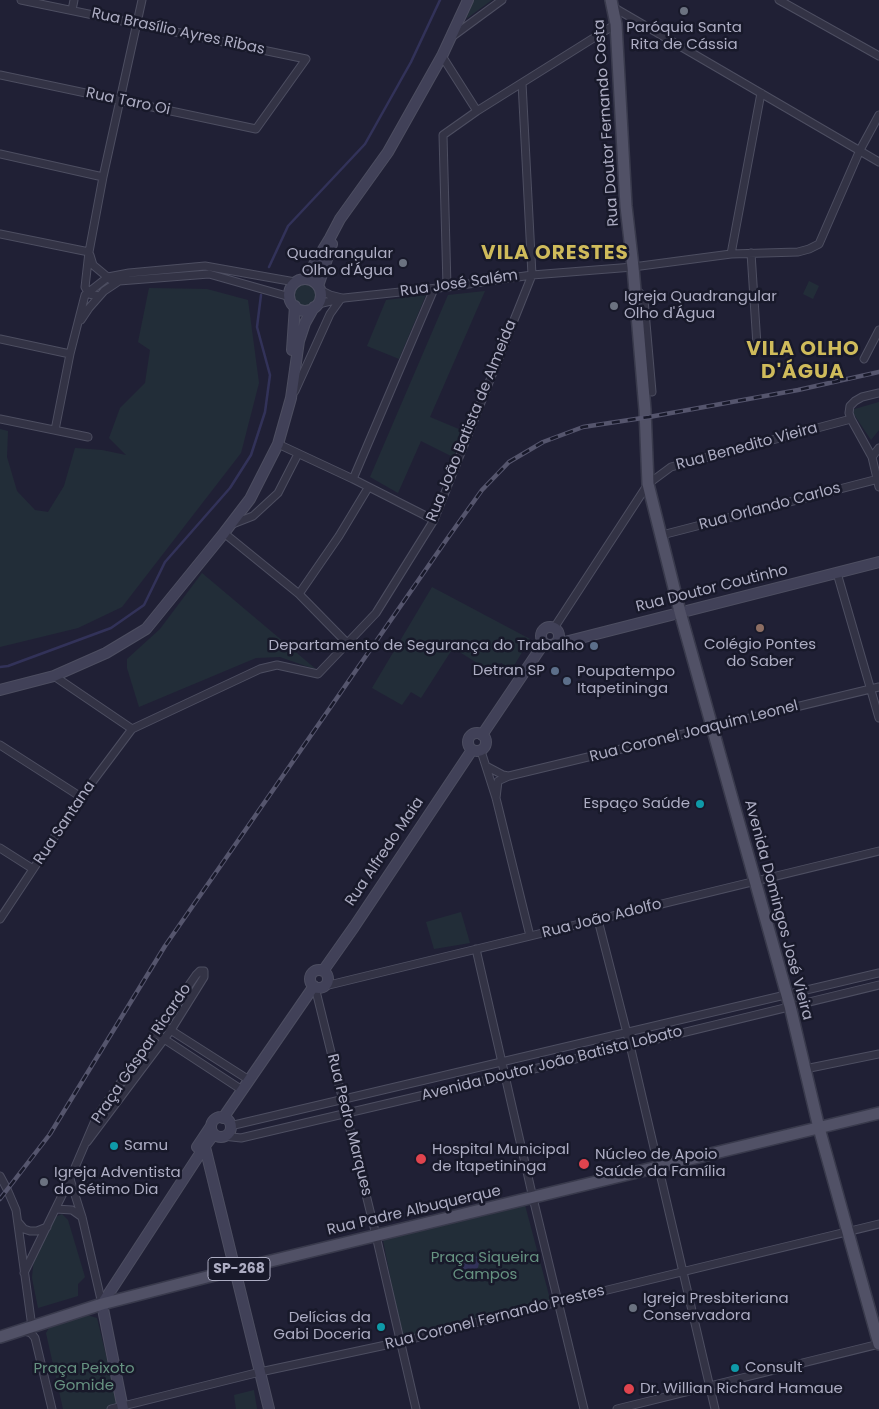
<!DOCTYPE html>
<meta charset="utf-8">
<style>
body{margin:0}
canvas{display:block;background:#202035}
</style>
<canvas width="879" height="1409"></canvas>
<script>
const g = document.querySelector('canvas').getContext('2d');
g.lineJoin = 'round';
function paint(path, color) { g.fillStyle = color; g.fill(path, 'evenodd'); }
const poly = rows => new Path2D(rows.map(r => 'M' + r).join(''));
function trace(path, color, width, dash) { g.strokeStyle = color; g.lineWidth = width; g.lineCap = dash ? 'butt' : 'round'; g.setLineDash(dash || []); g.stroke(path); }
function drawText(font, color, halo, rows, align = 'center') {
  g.font = font + ' Poppins,sans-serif'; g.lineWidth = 5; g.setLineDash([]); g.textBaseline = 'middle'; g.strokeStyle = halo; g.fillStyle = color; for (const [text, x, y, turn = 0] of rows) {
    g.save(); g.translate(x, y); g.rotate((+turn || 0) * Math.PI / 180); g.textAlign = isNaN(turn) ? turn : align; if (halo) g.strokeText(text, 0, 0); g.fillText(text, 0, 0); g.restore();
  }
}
const green = poly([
 [474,0,492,0,466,19],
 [809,281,819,286,813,299,803,294],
 '293 295a12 12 0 1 1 24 0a12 12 0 1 1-24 0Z',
 [149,288,207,289,248,300,259,383,241,453,122,607,78,628,0,647,0,429,8,431,7,457,17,491,35,510,48,512,64,486,75,448,102,450,126,455,109,438,120,408,145,383,150,350,138,342],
 [485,291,430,417,466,432,453,457,421,441,398,493,370,477,448,295],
 [426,295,399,359,367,346,386,300],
 [879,402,879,430,871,440,851,410],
 [202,573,317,670,280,657,256,658,139,707,127,668,127,659,160,629],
 [432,587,530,639,506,679,506,670,502,663,482,666,453,648,421,698,411,692,402,705,372,688],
 [461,912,470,943,434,949,426,922],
 [525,1205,551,1303,402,1338,383,1240],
 [62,1214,68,1220,85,1277,78,1284,78,1296,38,1308,32,1278,34,1257,53,1218],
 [87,1315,97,1318,119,1409,63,1409,46,1333,49,1328],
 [254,1390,257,1409,236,1409,234,1395]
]);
const water = poly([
 '459 1263a10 10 0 1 1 20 0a10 10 0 1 1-20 0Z'
]);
const stream = poly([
 [269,267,288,226,365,144,411,62,440,0],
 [0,667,8,666,111,628,144,605,165,562,230,488,251,455,265,412,270,375,257,327,261,295]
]);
const minor = poly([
 [779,0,879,56],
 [613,7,879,162],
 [72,10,74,0],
 [453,36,502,0],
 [442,56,477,111],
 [0,75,256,129,306,59,21,0],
 [0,154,103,177],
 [0,234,89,252],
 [751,253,757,345],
 [731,254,761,93],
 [90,255,93,265,111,280],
 [447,287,443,135,477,111,616,24],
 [635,289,642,295,644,300,652,392],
 [320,290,330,295,342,298],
 [99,296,89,294,85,287,89,252,103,177,142,0],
 [318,304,344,298,447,287,532,275,633,267,731,254,798,252,809,249,819,244,860,150,879,115],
 [81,320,89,308,104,291,119,281,209,274,290,297],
 [0,339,70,354],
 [864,359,879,330],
 [295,391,330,314,340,300],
 [879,393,862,397,855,401,850,406,849,413,851,419,872,457,879,487],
 [0,419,88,437],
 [55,430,70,354,85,295,108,277,129,273,205,266,295,282],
 [278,444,353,479,434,520],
 [872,457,879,448],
 [353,479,434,289],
 [230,525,253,516,278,493,298,454],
 [224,533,299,594,347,643],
 [662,535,878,479],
 [837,573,879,718],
 [299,594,339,536,368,488],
 [554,628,648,484,671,467,851,419],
 [54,676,132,729],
 [0,745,81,797],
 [481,751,496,798,530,936],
 [486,766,503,775,508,776],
 [496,798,498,781,509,776,879,687],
 [0,848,33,869],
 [0,919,81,797,132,729,260,669,277,665,318,674,376,613,434,520,532,275,522,83],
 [598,920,630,1045,715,1409],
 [476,949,533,1198,584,1409],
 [325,986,879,851],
 [315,987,374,1227,416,1409],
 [161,1024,249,1080],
 [155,1033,242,1090],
 [805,1069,879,1054],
 [230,1126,879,973],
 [223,1136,241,1138,505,1076,879,985],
 [0,1176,7,1189,16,1210,32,1327],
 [70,1179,82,1217,102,1304],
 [56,1209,72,1210,82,1217],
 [18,1222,24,1229,30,1231,37,1231,47,1227],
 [24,1273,70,1179,97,1116,196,975,200,971,204,971,204,977,171,1030,87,1142],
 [24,1331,31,1333,35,1338,52,1409],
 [111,1409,260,1372,400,1342,558,1302,879,1224],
 [617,1409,879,1344]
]);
const secondary = poly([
 [305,279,330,238,340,219,388,152,442,56,468,0],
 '289 295a16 16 0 1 1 32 0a16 16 0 1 1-32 0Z',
 [318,286,332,244],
 [292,350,295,306],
 '541 636a9 9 0 1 1 18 0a9 9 0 1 1-18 0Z',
 [553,645,879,562],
 [0,690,54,676,106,653,146,629,224,533,250,499,278,444,291,398,299,341,305,323,314,307],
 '468 742a9 9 0 1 1 18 0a9 9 0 1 1-18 0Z',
 [482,735,544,643],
 '310 979a9 9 0 1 1 18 0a9 9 0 1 1-18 0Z',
 [323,971,354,927,472,750],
 '211 1127a10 10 0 1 1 20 0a10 10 0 1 1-20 0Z',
 [223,1118,314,986],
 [204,1143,269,1409],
 [197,1147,211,1126],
 [123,1409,102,1304,205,1146,214,1134]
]);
const primary = poly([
 [611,0,616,24,626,206,633,267,645,410,648,484,680,612,790,1006,819,1128,879,1344],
 [0,1337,102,1304,234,1270,879,1113]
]);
const rail = poly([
 [0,1199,50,1134,165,946,447,539,482,490,509,462,543,442,583,427,649,417,798,390,879,372]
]);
const markers = [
 [684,11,5,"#6b7280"],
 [403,263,5,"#6b7280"],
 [614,306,5,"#6b7280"],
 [760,628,5,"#8d6e63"],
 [594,646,5,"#5c6f8a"],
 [555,671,5,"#5c6f8a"],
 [567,681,5,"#5c6f8a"],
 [700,804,5,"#0f9aa8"],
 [114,1146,5,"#0f9aa8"],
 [421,1159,6,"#e0444e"],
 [584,1164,6,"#e0444e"],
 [44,1182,5,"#6b7280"],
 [633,1308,5,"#6b7280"],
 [381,1327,5,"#0f9aa8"],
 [735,1368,5,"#0f9aa8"],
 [629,1389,6,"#e0444e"]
];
const shields = [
 [239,1269,62]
];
const shieldNames = [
 ["SP-268",239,1269]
];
const poiNames = [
 ["Paróquia Santa",684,28,"center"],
 ["Rita de Cássia",684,45,"center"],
 ["Quadrangular",393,254,"right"],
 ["Olho d'Água",393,271,"right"],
 ["Igreja Quadrangular",624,297],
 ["Olho d'Água",624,314],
 ["Colégio Pontes",760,645,"center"],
 ["do Saber",760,662,"center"],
 ["Departamento de Segurança do Trabalho",584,646,"right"],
 ["Detran SP",545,671,"right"],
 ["Poupatempo",577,672],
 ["Itapetininga",577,689],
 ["Espaço Saúde",690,804,"right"],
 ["Samu",124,1146],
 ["Hospital Municipal",432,1150],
 ["de Itapetininga",432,1167],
 ["Núcleo de Apoio",595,1155],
 ["Saúde da Família",595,1172],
 ["Igreja Adventista",54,1173],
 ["do Sétimo Dia",54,1190],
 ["Igreja Presbiteriana",643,1299],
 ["Conservadora",643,1316],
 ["Delícias da",371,1318,"right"],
 ["Gabi Doceria",371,1335,"right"],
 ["Consult",745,1368],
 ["Dr. Willian Richard Hamaue",640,1389]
];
const streetNames = [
 ["Rua Brasílio Ayres Ribas",178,32,12],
 ["Rua Taro Oi",128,102,12],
 ["Rua Doutor Fernando Costa",607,123,-94],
 ["Rua José Salém",459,284,-8],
 ["Rua João Batista de Almeida",472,421,-68],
 ["Rua Benedito Vieira",747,447,-15],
 ["Rua Orlando Carlos",770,507,-15],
 ["Rua Doutor Coutinho",712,589,-14],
 ["Rua Coronel Joaquim Leonel",694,732,-14],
 ["Rua Santana",65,823,-56],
 ["Rua Alfredo Maia",385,852,-56],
 ["Avenida Domingos José Vieira",778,910,75],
 ["Rua João Adolfo",602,919,-14],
 ["Praça Gáspar Ricardo",142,1054,-56],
 ["Avenida Doutor João Batista Lobato",552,1064,-14],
 ["Rua Pedro Marques",349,1125,76],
 ["Rua Padre Albuquerque",414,1211,-13],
 ["Rua Coronel Fernando Prestes",495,1318,-14]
];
const parkNames = [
 ["Praça Siqueira",485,1258],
 ["Campos",485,1275],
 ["Praça Peixoto",84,1369],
 ["Gomide",84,1386]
];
const districtNames = [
 ["VILA ORESTES",555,254],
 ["VILA OLHO",803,350],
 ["D'ÁGUA",803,373]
];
paint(green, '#222d38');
paint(water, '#323259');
trace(stream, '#323259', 2.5);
trace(minor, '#4d4e61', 9);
trace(secondary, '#4d4e61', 12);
trace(primary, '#393a4c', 14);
trace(minor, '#333345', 7);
trace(secondary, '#414158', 10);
trace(primary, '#515166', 11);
trace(rail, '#55556d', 4.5);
trace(rail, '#18192a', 2.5, [8]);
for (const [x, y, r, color] of markers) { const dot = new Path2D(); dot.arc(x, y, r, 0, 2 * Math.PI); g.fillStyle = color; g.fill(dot); trace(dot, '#18192a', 2); }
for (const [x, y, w] of shields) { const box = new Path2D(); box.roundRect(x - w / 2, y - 11.5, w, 23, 4); g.fillStyle = '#18192a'; g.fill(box); trace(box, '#adadc3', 1); }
drawText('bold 14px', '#adadc3', null, shieldNames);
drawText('15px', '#adadc3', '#18192a', poiNames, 'left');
drawText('15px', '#adadc3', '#18192a', streetNames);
drawText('15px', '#669281', '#18192a', parkNames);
g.letterSpacing = '1px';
drawText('bold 20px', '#cfbb5b', '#18192a', districtNames);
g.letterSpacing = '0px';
</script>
